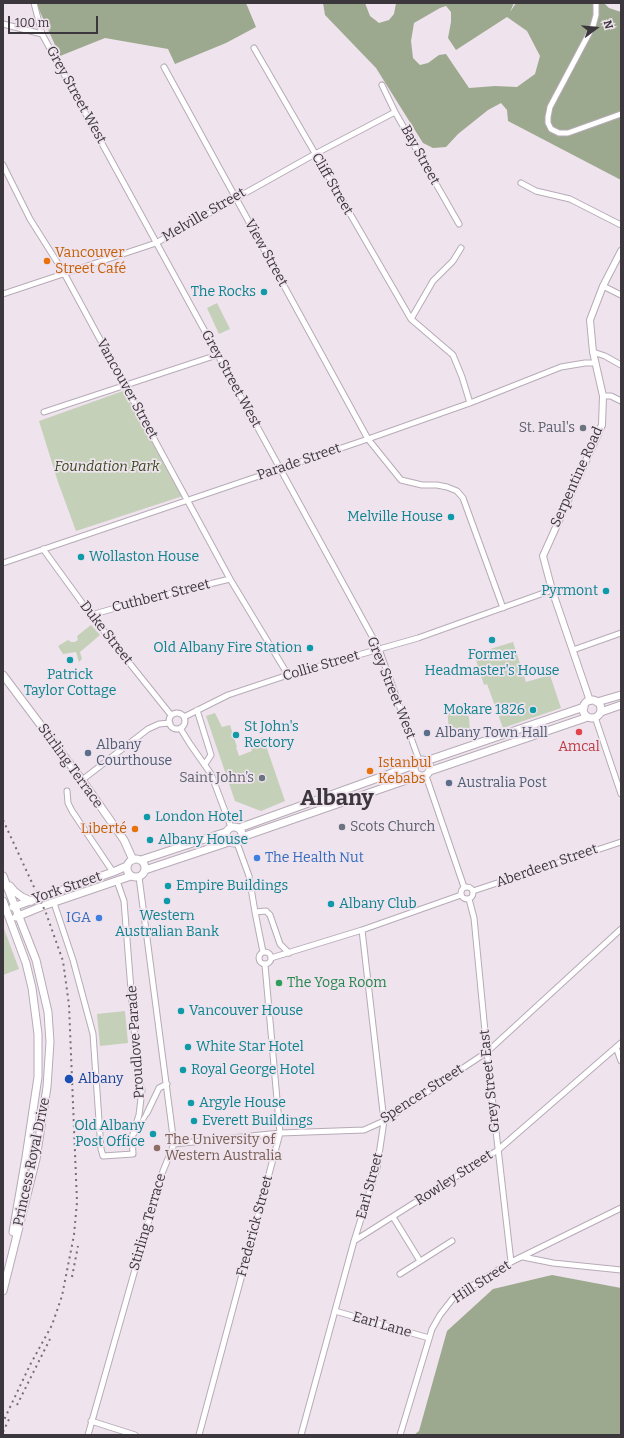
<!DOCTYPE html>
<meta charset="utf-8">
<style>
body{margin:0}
#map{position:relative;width:624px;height:1438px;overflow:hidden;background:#efe3ee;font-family:Bitter,serif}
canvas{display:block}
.frame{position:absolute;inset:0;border:4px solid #3c373c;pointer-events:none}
.north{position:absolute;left:576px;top:8px;width:40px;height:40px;-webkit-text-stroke:3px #efe3ee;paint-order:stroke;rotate:74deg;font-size:11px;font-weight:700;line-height:16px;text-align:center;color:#3c373c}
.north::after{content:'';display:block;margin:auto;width:14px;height:18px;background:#3c373c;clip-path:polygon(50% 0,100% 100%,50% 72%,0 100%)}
.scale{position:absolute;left:8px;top:16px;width:90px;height:18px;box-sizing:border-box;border:2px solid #3c373c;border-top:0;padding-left:5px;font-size:12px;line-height:14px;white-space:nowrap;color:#3c373c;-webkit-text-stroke:3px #efe3ee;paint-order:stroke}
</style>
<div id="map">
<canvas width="624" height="1438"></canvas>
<div class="frame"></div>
<div class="north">N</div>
<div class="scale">100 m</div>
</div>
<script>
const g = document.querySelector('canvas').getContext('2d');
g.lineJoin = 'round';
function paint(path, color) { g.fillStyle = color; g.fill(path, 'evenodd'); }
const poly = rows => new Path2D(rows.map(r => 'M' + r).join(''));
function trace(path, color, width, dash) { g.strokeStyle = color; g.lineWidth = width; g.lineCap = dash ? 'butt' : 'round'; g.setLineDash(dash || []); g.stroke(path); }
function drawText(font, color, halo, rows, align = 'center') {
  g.font = font + ' Bitter,serif'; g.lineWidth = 3.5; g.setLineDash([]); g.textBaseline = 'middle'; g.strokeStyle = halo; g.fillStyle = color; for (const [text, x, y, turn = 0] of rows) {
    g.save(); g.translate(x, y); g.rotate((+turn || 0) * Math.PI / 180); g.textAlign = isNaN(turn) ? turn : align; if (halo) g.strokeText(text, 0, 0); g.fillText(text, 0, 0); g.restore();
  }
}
const green = poly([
 [217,303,230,329,219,334,207,308],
 [123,391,183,496,76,531,58,482,39,421],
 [91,625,100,635,80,652,82,659,79,662,76,652,63,654,58,646,68,640,71,642,75,642,78,640,77,636],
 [513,642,526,682,550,675,561,708,503,728,487,684,484,685,474,654],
 [465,705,469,718,470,730,449,731,447,707],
 [215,713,222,727,230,725,237,747,236,747,239,756,252,751,249,743,263,737,285,801,261,811,235,801,206,716],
 [3,926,19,969,3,975],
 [125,1011,128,1043,100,1046,97,1014]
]);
const forest = poly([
 [36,3,246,3,256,27,226,43,175,64,168,49,105,38,60,56],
 [323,3,365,3,370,16,379,23,389,20,394,14,396,3,514,3,510,12,516,3,604,3,609,8,621,12,621,180,508,121,507,110,501,103,488,110,458,134,446,147,433,148,423,143,376,68,325,15],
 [446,6,451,12,451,22,448,38,456,50,507,17,527,31,540,56,535,74,517,87,495,86,469,88,446,54,439,55,428,63,420,65,413,58,411,41,414,23,440,8],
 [552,1275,621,1288,621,1435,414,1435,419,1431,447,1331,493,1289]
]);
const pedestrian = poly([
 [134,1134,147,1113]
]);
const minor = poly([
 [34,3,42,34,379,649,419,760],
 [596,3,596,15,593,26,550,107,548,117,548,123,551,129,559,133,568,133,621,114],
 [3,24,42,34],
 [254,48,411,319,453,355,462,377,470,403],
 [164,67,368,439,401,480,422,485,437,485,447,487,457,491,463,498,503,608],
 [382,85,395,112,459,224],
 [3,165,30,219,64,273,230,579,288,675],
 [521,183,536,191,570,199,621,225],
 [603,286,621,295],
 [3,294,156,243,315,154,395,112],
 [411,319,433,281,453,261,461,248],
 [593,352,605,356,621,365],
 [603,396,611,396,621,401],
 [44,412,217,355],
 [43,549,91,615,171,715],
 [3,563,368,439,470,403,561,367,585,363,595,363],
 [91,615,147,599,230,579],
 [573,650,621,633],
 [197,710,211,755,205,764],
 '169 721a8 8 0 1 1 16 0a8 8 0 1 1-16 0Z',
 [184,717,228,695,288,675,418,638,552,590],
 [595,717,621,794],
 [180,728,190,744,211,774,231,827],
 [426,776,464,887],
 [82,780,148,729,159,724,170,723],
 [67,791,68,803,72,811,113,872],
 [237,843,249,876,255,912,263,952],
 '461 893a6 6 0 1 1 12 0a6 6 0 1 1-12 0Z',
 [473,891,621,842],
 [469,899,474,918,487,1052,511,1262],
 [54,903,73,960,93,1034,101,1149,103,1156,133,1154,132,1137,139,1115,142,1090,138,1079,124,901,117,881],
 [255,912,266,911,270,915,280,944,289,953],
 '259 958a6 6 0 1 1 12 0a6 6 0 1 1-12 0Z',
 [271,958,362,930,461,895],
 [616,1047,621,1061],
 [147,1113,159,1088,167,1084],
 [174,1144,280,1133,364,1130,384,1121,487,1052,621,929],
 [393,1217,420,1261],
 [354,1241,498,1150,621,1043],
 [523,1257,553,1263,621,1270],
 [400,1274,452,1241],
 [335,1311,429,1338],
 [91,1421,135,1435],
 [88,1435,163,1171,174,1144,139,877],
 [199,1435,280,1133,265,965],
 [301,1435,354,1241,377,1168,384,1121,362,930],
 [400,1435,432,1329,440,1315,454,1297,511,1262,621,1208]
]);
const tertiary = poly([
 [590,701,552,590,543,556,602,425,603,396,593,352,590,320,603,286,621,251]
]);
const secondary = poly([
 [3,675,82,780,124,840,133,860],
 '583 709a9 9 0 1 1 18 0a9 9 0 1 1-18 0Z',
 [597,702,621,695],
 [601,712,621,705],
 '414 768a8 8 0 1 1 16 0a8 8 0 1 1-16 0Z',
 [426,761,584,707],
 [430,771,588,717],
 '226 835a8 8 0 1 1 16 0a8 8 0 1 1-16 0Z',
 [239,828,414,765],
 [242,837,418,776],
 '127 868a9 9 0 1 1 18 0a9 9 0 1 1-18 0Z',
 [141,860,226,832],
 [145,870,229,842],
 [3,876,36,960,48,1012,50,1042,47,1087,36,1159,3,1291],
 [10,886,14,891,22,897,31,901],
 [3,901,26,963,32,988,38,1034,38,1077,26,1157,13,1232],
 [13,907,113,872,127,866],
 [16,917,43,906,131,876]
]);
const rail = poly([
 [3,820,46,913,63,961,69,1005,77,1202,74,1235,62,1296,52,1325,30,1365,3,1422],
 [72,1277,78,1246],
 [17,1405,50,1339],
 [3,1432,10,1417]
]);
const markers = [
 [47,261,4,"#e8710a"],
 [264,292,4,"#0f9aa8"],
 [583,428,4,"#6b7280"],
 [451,517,4,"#0f9aa8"],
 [81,557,4,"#0f9aa8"],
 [606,591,4,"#0f9aa8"],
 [492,640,4,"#0f9aa8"],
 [310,648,4,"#0f9aa8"],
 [70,660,4,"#0f9aa8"],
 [533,710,4,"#0f9aa8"],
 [579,732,4,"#e0444e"],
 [427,733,4,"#5c6f8a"],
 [236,735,4,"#0f9aa8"],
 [88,753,4,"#5c6f8a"],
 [370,771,4,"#e8710a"],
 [262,778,4,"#6b7280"],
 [449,783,4,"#5c6f8a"],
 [147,817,4,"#0f9aa8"],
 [342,827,4,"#6b7280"],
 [135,829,4,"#e8710a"],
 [150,840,4,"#0f9aa8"],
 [257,858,4,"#3f7fe0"],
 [168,886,4,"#0f9aa8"],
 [167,901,4,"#0f9aa8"],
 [331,904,4,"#0f9aa8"],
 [99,918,4,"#3f7fe0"],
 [279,983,4,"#2e9e5b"],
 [181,1011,4,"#0f9aa8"],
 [188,1047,4,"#0f9aa8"],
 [183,1070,4,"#0f9aa8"],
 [69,1079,5,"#1a4fb4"],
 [191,1103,4,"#0f9aa8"],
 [194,1121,4,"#0f9aa8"],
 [153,1134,4,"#0f9aa8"],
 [157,1148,4,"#8d6e63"]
];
const streetNames = [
 ["Grey Street West",76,95,61],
 ["Bay Street",420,155,61],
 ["Cliff Street",332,184,60],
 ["Melville Street",204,215,-30],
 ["View Street",266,253,61],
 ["Grey Street West",231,379,61],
 ["Vancouver Street",127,389,61],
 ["Parade Street",299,462,-19],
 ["Serpentine Road",577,477,-66],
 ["Cuthbert Street",161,596,-14],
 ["Duke Street",106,633,52],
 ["Collie Street",321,666,-16],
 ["Grey Street West",391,688,68],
 ["Stirling Terrace",70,766,54],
 ["Aberdeen Street",547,866,-19],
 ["York Street",67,888,-19],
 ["Proudlove Parade",136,1042,-94],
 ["Grey Street East",490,1081,-96],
 ["Spencer Street",422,1094,-33],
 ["Princess Royal Drive",32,1162,-78],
 ["Rowley Street",454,1178,-33],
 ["Earl Street",370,1186,-75],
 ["Stirling Terrace",148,1222,-74],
 ["Frederick Street",255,1226,-75],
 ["Hill Street",482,1282,-33],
 ["Earl Lane",382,1325,16]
];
const foodNames = [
 ["Vancouver",55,253],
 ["Street Café",55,269],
 ["Istanbul",378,763],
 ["Kebabs",378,779],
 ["Liberté",127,829,"right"]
];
const cultureNames = [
 ["The Rocks",256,292,"right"],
 ["Melville House",443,517,"right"],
 ["Wollaston House",89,557],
 ["Pyrmont",598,591,"right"],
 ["Old Albany Fire Station",302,648,"right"],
 ["Former",492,655,"center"],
 ["Headmaster's House",492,671,"center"],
 ["Patrick",70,675,"center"],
 ["Taylor Cottage",70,691,"center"],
 ["Mokare 1826",525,710,"right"],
 ["St John's",244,727],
 ["Rectory",244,743],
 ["London Hotel",155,817],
 ["Albany House",158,840],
 ["Empire Buildings",176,886],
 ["Albany Club",339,904],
 ["Western",167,916,"center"],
 ["Australian Bank",167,932,"center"],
 ["Vancouver House",189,1011],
 ["White Star Hotel",196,1047],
 ["Royal George Hotel",191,1070],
 ["Argyle House",199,1103],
 ["Everett Buildings",202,1121],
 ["Old Albany",145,1126,"right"],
 ["Post Office",145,1142,"right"]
];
const worshipNames = [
 ["St. Paul's",575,428],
 ["Saint John’s",254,778],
 ["Scots Church",350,827,"left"]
];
const parkNames = [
 ["Foundation Park",107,467]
];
const serviceNames = [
 ["Albany Town Hall",435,733],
 ["Albany",96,745],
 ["Courthouse",96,761],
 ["Australia Post",457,783]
];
const healthNames = [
 ["Amcal",579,747]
];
const shopNames = [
 ["The Health Nut",265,858],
 ["IGA",91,918,"right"]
];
const leisureNames = [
 ["The Yoga Room",287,983]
];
const transitNames = [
 ["Albany",78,1079]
];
const educationNames = [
 ["The University of",165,1140],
 ["Western Australia",165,1156]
];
const townNames = [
 ["Albany",337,799]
];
paint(green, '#c5d0b9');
paint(forest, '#9ca98e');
trace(pedestrian, '#b6abb6', 6);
trace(minor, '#b6abb6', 7);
trace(tertiary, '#b6abb6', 8);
trace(secondary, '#b6abb6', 9);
trace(pedestrian, '#fff', 4);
trace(minor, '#fff', 5);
trace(tertiary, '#fff', 6);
trace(secondary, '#fff', 7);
trace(rail, '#766f75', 2, [2, 4]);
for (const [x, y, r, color] of markers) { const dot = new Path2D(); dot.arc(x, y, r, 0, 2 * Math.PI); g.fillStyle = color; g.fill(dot); trace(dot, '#efe3ee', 1.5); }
drawText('14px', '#3c373c', '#efe3ee', streetNames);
drawText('14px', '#c56008', '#efe3ee', foodNames, 'left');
drawText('14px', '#0d838f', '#efe3ee', cultureNames, 'left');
drawText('14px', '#5b616d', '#efe3ee', worshipNames, 'right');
drawText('italic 14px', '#374a1e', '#efe3ee', parkNames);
drawText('14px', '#4e5e75', '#efe3ee', serviceNames, 'left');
drawText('14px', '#be3a42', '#efe3ee', healthNames);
drawText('14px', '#366cbe', '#efe3ee', shopNames, 'left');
drawText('14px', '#27864d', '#efe3ee', leisureNames, 'left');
drawText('14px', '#164399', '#efe3ee', transitNames, 'left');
drawText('14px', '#785e54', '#efe3ee', educationNames, 'left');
drawText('bold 22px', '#3c373c', '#efe3ee', townNames);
</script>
